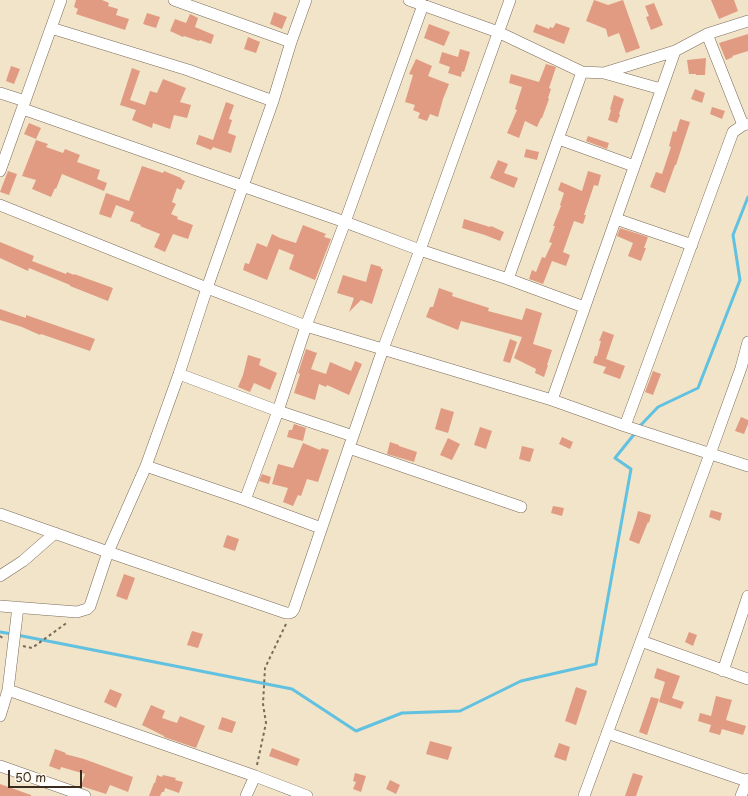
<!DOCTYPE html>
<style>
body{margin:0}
#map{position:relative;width:748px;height:796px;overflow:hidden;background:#f1e4c8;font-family:"Playpen Sans",sans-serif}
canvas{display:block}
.scale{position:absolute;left:8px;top:770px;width:74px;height:18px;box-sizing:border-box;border:2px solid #3b2a1e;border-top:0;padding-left:5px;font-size:12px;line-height:14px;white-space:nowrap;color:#3b2a1e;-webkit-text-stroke:3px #fbf7ec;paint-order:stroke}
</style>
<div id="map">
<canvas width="748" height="796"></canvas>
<div class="scale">50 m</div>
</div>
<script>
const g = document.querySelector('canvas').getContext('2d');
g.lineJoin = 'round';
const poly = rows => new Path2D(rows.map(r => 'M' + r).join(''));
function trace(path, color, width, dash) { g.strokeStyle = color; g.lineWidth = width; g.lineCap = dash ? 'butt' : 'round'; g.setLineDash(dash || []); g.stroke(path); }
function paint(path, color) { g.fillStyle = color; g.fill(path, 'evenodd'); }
const stream = poly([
 [639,427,658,407,698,388,740,280,733,235,748,197],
 [0,632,12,634],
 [17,635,292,689,356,731,402,713,460,711,521,681,596,664,631,469,615,458,636,432]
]);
const building = poly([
 [76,0,102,0,109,3,108,6,118,9,116,15,129,19,125,30,76,14,78,9,74,7],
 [594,0,608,5,623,0,640,48,626,53,619,33,608,37,606,29,586,21],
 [711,0,734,0,738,11,719,19],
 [654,3,663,25,651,30,646,17,649,16,645,6],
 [274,12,287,17,282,29,270,24],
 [147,13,160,17,156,28,143,24],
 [190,14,198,18,195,27,214,35,211,44,200,40,199,41,184,36,183,37,170,31,175,19,186,23],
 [556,23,570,28,564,44,533,32,536,24,549,29,550,27,553,28],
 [429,24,450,32,444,46,424,38],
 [748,34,748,51,732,56,733,57,726,60,719,43],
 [248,37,260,42,256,53,244,49],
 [460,49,470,52,464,72,462,71,461,77,448,73,450,67,439,63,442,52,458,57],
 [706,58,705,75,696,75,696,74,689,74,687,60],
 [416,59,432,66,428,76,449,84,443,99,438,117,430,114,427,121,418,118,420,113,413,110,415,105,405,102,413,75,409,74],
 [546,64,556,67,549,88,551,89,548,98,549,99,542,118,541,118,537,127,525,121,519,138,507,133,517,110,515,109,522,87,509,83,511,74,539,82],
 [11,66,20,69,14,84,6,81],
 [132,68,140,71,130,100,145,105,150,91,157,93,163,79,186,88,180,102,191,105,187,118,174,115,170,129,153,123,152,128,132,120,136,110,120,105],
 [695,89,705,93,702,103,691,99],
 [614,95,624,99,619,114,620,115,617,123,608,120,611,110,610,109],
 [226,102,234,105,229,119,232,120,228,133,236,136,231,153,213,147,211,150,196,144,199,135,213,140],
 [712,107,725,111,722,119,710,114],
 [680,119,690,122,676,165,675,165,665,193,650,187,656,172,662,174,671,147,669,146,673,131,676,132],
 [29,123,41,128,36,139,24,134],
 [588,136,609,143,607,149,586,141],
 [36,140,48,144,46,147,63,153,65,149,80,155,77,162,100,170,97,179,107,183,104,191,62,174,56,189,55,188,51,197,32,189,36,180,22,176],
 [526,149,539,152,537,160,524,157],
 [498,160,508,164,504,173,518,178,514,188,490,178],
 [142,166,163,173,164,171,181,178,181,179,185,181,181,190,177,188,172,202,176,204,171,214,178,217,177,219,193,225,188,239,173,234,165,252,154,247,160,234,140,226,141,225,130,221,134,212,116,205,111,218,99,214,106,193,129,201],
 [8,171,17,174,9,195,0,192],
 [588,171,601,175,598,186,594,185,584,215,586,215,583,224,574,221,563,252,570,255,566,266,552,261,543,284,529,279,532,270,536,272,542,257,545,258,552,243,549,242,555,226,553,226,561,206,560,205,564,193,558,190,561,182,582,191],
 [464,219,490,227,491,226,504,232,500,241,485,235,462,228],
 [303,225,326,234,324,237,331,239,315,280,289,269,294,255,279,249,267,280,243,270,245,263,249,264,257,243,267,247,272,234,280,238,296,243],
 [620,228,648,237,644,248,646,248,641,261,628,256,633,243,617,236],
 [0,242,34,256,32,261,66,274,67,272,74,275,74,274,113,288,108,301,70,286,70,285,29,268,28,271,0,258],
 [371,264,381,267,381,269,383,269,372,304,361,300,349,312,354,298,337,293,343,275,366,282],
 [439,288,453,293,452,296,489,308,488,311,522,320,526,308,542,313,533,344,552,350,547,365,548,365,544,377,535,373,536,369,514,358,522,337,461,321,458,330,426,317,430,307,433,307],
 [0,309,26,318,26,315,95,339,90,351,41,334,40,335,22,327,0,320],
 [603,331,614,335,606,359,625,366,620,379,603,373,606,367,593,363,595,356,597,356,601,341,599,341],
 [510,339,517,342,510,363,503,361],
 [306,349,317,353,311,369,326,374,330,362,351,371,355,361,362,364,349,395,327,385,326,387,319,384,315,400,294,393,300,374,298,373],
 [248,355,261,359,259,365,277,373,270,390,254,383,250,392,238,387,243,375],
 [653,371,661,374,653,395,645,392],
 [441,408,454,412,448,433,435,429],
 [741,417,748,420,748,424,744,434,735,431],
 [294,424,306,428,303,441,287,437,289,430,292,430],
 [480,427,492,431,486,449,474,445],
 [562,437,573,442,570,449,559,444],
 [448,438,460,444,452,460,440,455],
 [390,442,399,445,399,446,417,452,414,462,387,454],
 [303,443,320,450,322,448,329,450,318,482,307,479,301,496,298,495,293,506,283,502,288,488,272,484,278,464,293,468],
 [522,446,534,449,530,462,519,459],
 [262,474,271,477,269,484,259,481],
 [553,506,564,508,562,516,551,513],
 [711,510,722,513,720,521,709,517],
 [638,511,651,515,649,523,648,522,639,544,629,540,636,519],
 [227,535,239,539,235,551,223,547],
 [124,574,135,578,127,600,116,596],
 [192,631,203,634,198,648,187,645],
 [689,632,697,635,693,646,685,642],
 [657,668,680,676,672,698,684,702,681,709,659,702,665,682,654,678],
 [576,687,587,691,576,725,565,721],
 [110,689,122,694,116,708,104,702],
 [716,696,732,700,726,720,746,726,743,735,722,729,720,735,709,732,711,725,698,721,700,713,711,716],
 [651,697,659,699,647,735,639,732],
 [151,705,165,711,162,718,177,723,180,716,205,726,196,748,164,737,164,736,142,725],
 [222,717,236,722,232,733,218,729],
 [430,741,452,747,448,760,426,754],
 [559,743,570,747,566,761,554,757],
 [272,748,300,759,297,766,269,756],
 [55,749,66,753,65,754,84,759,133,777,128,792,110,785,106,794,81,786,85,774,61,767,60,770,49,766],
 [355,773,366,776,361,792,353,789,356,782,353,781],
 [633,773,643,776,636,796,625,796],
 [157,775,162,777,163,775,176,778,175,780,183,782,179,793,165,788,164,792,162,792,160,796,149,796,154,783,155,783],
 [390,780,400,785,396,794,386,789],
 [0,784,31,795,31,796,0,796]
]);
const path = poly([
 [0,636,4,639],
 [23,646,32,648,68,622],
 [257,765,266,723,263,704,265,668,286,624]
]);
const minor = poly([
 [174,0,291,42],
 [409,0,498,32,582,72,508,279],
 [51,28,188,70,273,101],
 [707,34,743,125],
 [582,72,604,73,661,89],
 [604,73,675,51,707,34,748,21],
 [0,93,25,101],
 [23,109,345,222,420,250,508,279,584,307],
 [559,139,634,166],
 [0,171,61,0],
 [0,205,207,288,306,326,552,400,625,426,748,466],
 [616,219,692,245],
 [179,374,278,411,353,436],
 [552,400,675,51],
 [625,426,733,132,743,125,748,124],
 [349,448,521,507],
 [146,466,245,500,321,528],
 [245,500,278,411,306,326,345,222,423,5],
 [0,514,108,552,286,613,289,613,292,612,294,609,353,436,383,349,420,250,510,0],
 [0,576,23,561,55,533],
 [0,606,77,612,87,609,90,606,108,552,146,466,179,374,207,288,273,101,291,42,306,0],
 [641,641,748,679],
 [723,671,748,596],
 [8,690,18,607],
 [0,716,8,690,255,776,307,796],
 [607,733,747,781],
 [0,766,85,796],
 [246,796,255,776],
 [584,796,710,454,741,368,748,342],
 [741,796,748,779]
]);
trace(stream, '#61c1e0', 3);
paint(building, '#e19b82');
trace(minor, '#7b6b5a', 12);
trace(path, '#7b6b5a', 2, [3, 3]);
trace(minor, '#fff', 11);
</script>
